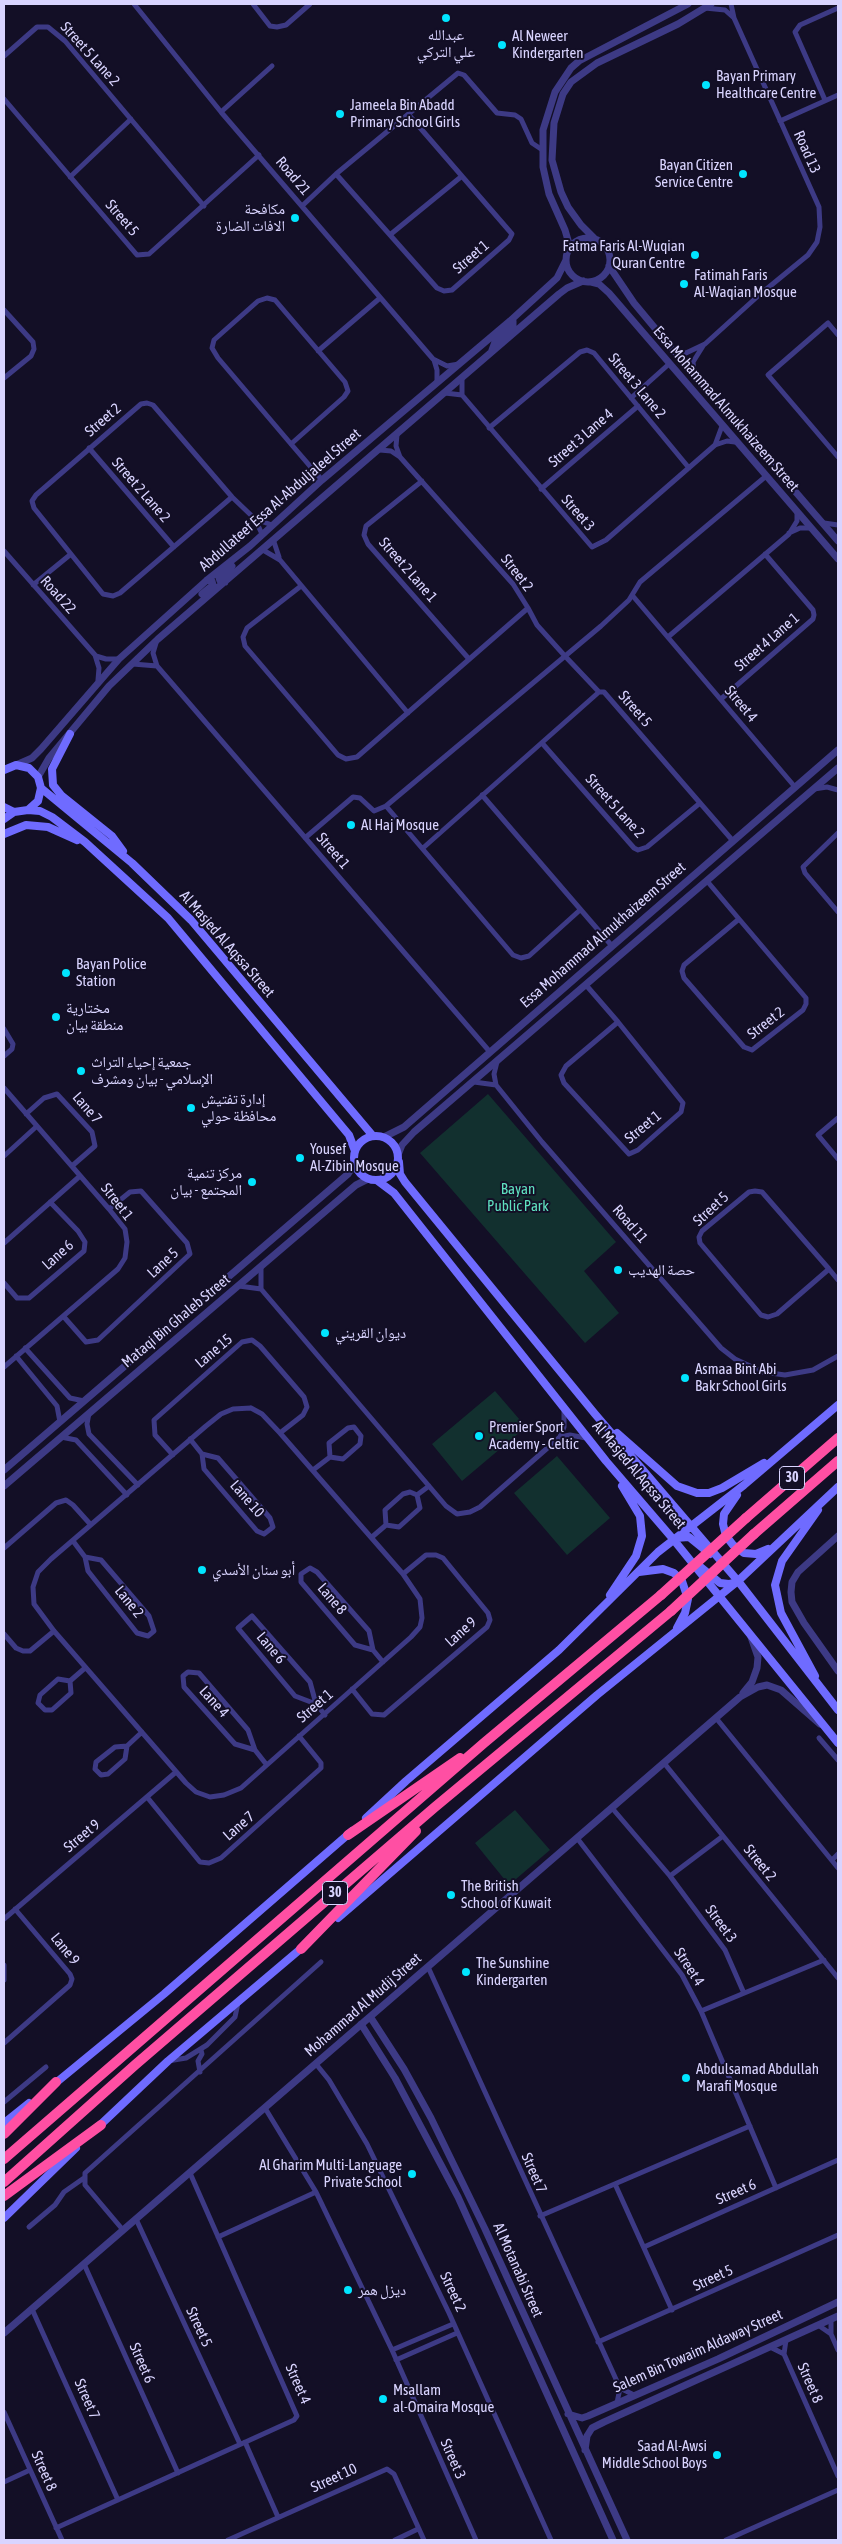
<!DOCTYPE html>
<meta charset="utf-8">
<style>
body{margin:0}
#map{position:relative;width:842px;height:2544px;overflow:hidden;background:#130f26;font-family:"Asap Condensed",sans-serif}
canvas{display:block}
.frame{position:absolute;inset:0;border:5px solid #d9d4ff;pointer-events:none}
</style>
<div id="map">
<canvas width="842" height="2544"></canvas>
<div class="frame"></div>
</div>
<script>
const g = document.querySelector('canvas').getContext('2d');
g.lineJoin = 'round';
function paint(path, color) { g.fillStyle = color; g.fill(path, 'evenodd'); }
const poly = rows => new Path2D(rows.map(r => 'M' + r).join(''));
function trace(path, color, width, dash) { g.strokeStyle = color; g.lineWidth = width; g.lineCap = dash ? 'butt' : 'round'; g.setLineDash(dash || []); g.stroke(path); }
function drawText(font, color, halo, rows, align = 'center') {
  g.font = font + ' "Asap Condensed","Noto Naskh Arabic",sans-serif'; g.lineWidth = 4; g.setLineDash([]); g.textBaseline = 'middle'; g.strokeStyle = halo; g.fillStyle = color; for (const [text, x, y, turn = 0] of rows) {
    g.save(); g.translate(x, y); g.rotate((+turn || 0) * Math.PI / 180); g.textAlign = isNaN(turn) ? turn : align; if (halo) g.strokeText(text, 0, 0); g.fillText(text, 0, 0); g.restore();
  }
}
const green = poly([
 [488,1094,616,1242,584,1271,619,1313,585,1343,420,1153],
 [495,1391,526,1427,462,1481,432,1444],
 [557,1456,610,1518,567,1555,514,1493],
 [515,1810,550,1850,509,1885,475,1843]
]);
const minor = poly([
 [134,4,221,112,433,359,447,366,459,364],
 [253,4,270,26,277,27,286,25,310,4],
 [705,8,725,10,734,18],
 [4,56,37,27,48,27,65,41,204,206],
 [4,99,137,255,149,254,259,155],
 [825,100,795,32,800,25,838,8],
 [221,112,272,66],
 [780,121,838,95],
 [336,174,437,288,444,291,452,290,509,240,512,234,409,115],
 [70,177,131,119],
 [302,206,336,174,458,73,464,75,497,113,515,115,521,119,532,143,541,149],
 [391,234,462,176],
 [4,310,33,342,34,349,31,356,4,378],
 [838,335,828,323,768,375,838,457],
 [318,351,380,298],
 [674,351,686,353,705,344,758,296,808,255,817,242,820,227,819,207,734,18,731,4],
 [434,360,437,370,437,382],
 [694,372,693,362,703,346],
 [462,378,462,395,592,547,606,540,715,445,727,441,735,442],
 [445,393,462,395],
 [631,398,669,364],
 [489,428,580,352,587,350,594,353,689,468],
 [397,435,396,446,400,457],
 [291,444,344,397,348,391,345,382,275,300,267,298,258,301,214,340,212,348,218,358,291,444,322,480],
 [715,445,722,426],
 [89,448,174,547],
 [422,481,366,526,364,535,368,544,469,659],
 [541,489,638,406],
 [232,497,120,593,113,596,103,594,34,508,32,501,36,495,141,404,147,403,153,405,232,497,255,519,272,525],
 [255,519,262,534],
 [824,523,838,525],
 [789,533,800,528,811,528],
 [274,542,279,557],
 [263,550,280,560,408,713],
 [4,551,95,655,99,668,98,680],
 [33,585,71,554],
 [301,586,247,628,243,637,245,646,338,755,346,759,357,757,528,608,513,584,400,457,391,451,380,450],
 [632,595,795,787],
 [528,608,537,625,564,655,599,692,604,692,733,841],
 [668,637,789,534,797,521,797,512],
 [156,643,153,653,157,666,490,1052],
 [96,656,106,659,119,659],
 [133,664,157,666],
 [721,699,813,619,814,615,813,610,765,554],
 [542,743,634,848,638,850,647,847,700,803],
 [814,789,827,787,838,790],
 [482,795,612,946],
 [386,806,513,955,521,958,529,956,580,910],
 [838,833,803,867,805,873,838,912],
 [305,838,353,797,360,798,374,811,386,806,601,626,629,600,640,582,765,477],
 [423,848,599,692],
 [707,881,739,919,806,998,806,1004,803,1010,752,1050,744,1047,684,978,682,971,684,965,739,919],
 [586,985,618,1022,683,1103,681,1112,638,1150,629,1154,564,1083,561,1075,566,1066,618,1022],
 [4,1029,13,1044,12,1049,4,1056],
 [497,1062,494,1074,496,1085,542,1142,721,1348,735,1359,763,1372,785,1375,813,1370,838,1356],
 [474,1082,496,1085],
 [4,1088,109,1209,125,1229,127,1242,125,1258,118,1269,4,1367],
 [26,1114,44,1098,57,1094,92,1132,95,1146,72,1166],
 [838,1118,818,1135,838,1159],
 [4,1156,37,1126],
 [4,1243,80,1176],
 [829,1269,777,1314,768,1317,761,1315,700,1243,699,1237,702,1231,749,1192,755,1191,762,1192,829,1269,838,1280],
 [4,1283,17,1298,29,1298,84,1251,85,1242,78,1231,50,1202],
 [239,1286,261,1289,446,1506,457,1514,470,1512,480,1507,560,1437,564,1427,564,1410],
 [261,1289,261,1267],
 [64,1317,86,1342,98,1340,190,1254,187,1243,141,1191,130,1192,109,1209],
 [25,1348,70,1398,84,1401],
 [16,1356,57,1406,60,1422],
 [251,1408,262,1414,280,1433,403,1574,420,1599,422,1618,420,1627,411,1637,241,1788,224,1795,210,1797,196,1792,186,1783,54,1631,34,1604,33,1587,38,1572,51,1559,206,1426,221,1414,233,1409,251,1408],
 [89,1413,87,1424,89,1434,138,1485],
 [61,1437,76,1440,127,1495],
 [560,1437,570,1435,586,1438],
 [190,1439,202,1454,204,1469,257,1531,264,1534,273,1527,270,1518,218,1458,202,1454],
 [173,1455,155,1435,154,1420,242,1342,252,1340,260,1346,304,1397,307,1407,303,1415,280,1433],
 [313,1470,330,1457,343,1459,360,1444,361,1436,354,1427,348,1428,329,1443,330,1457],
 [410,1492,417,1495,420,1508,399,1527,386,1525,385,1510,403,1494,410,1492],
 [417,1495,429,1486],
 [372,1537,386,1525],
 [73,1541,85,1557,88,1571,137,1633,148,1636,154,1631,149,1616,101,1560,85,1557],
 [4,1548,56,1503,66,1500,73,1505,91,1525],
 [4,1634,16,1648,23,1651,30,1651,54,1631],
 [373,1650,355,1645,301,1582,301,1574,310,1568,317,1572,369,1631,373,1650,383,1662],
 [70,1681,71,1693,52,1710,45,1710,38,1703,40,1695,58,1679,70,1681,85,1668],
 [352,1689,372,1714,384,1715,487,1627,490,1620,488,1613,443,1558,436,1555,426,1555,403,1574],
 [316,1704,310,1682,252,1616,238,1628,295,1696,316,1704,325,1715],
 [716,1718,838,1868],
 [819,1738,838,1760],
 [127,1746,125,1759,108,1774,101,1775,95,1769,96,1762,115,1747,127,1746,142,1732],
 [255,1750,248,1730,199,1673,188,1672,183,1676,184,1687,235,1744,255,1750,266,1764],
 [664,1763,838,1978],
 [147,1797,200,1862,209,1863,221,1858,321,1768,321,1763,299,1736],
 [612,1808,670,1876,725,1950,743,1991],
 [577,1838,682,1975,701,2011,776,2188],
 [832,1860,838,1854],
 [670,1876,723,1836],
 [4,1919,176,1772],
 [4,1965,4,1980],
 [428,1967,620,2388,634,2395],
 [701,2011,824,1960],
 [4,2043,70,1985,72,1979,70,1974,15,1909],
 [168,2061,186,2058,207,2045,235,2017,238,2003],
 [316,2064,329,2080,367,2144,449,2313,551,2540],
 [200,2072,198,2061,202,2054,201,2050],
 [4,2102,46,2067],
 [265,2108,316,2192,392,2350,476,2540],
 [615,2184,672,2310],
 [540,2216,750,2126],
 [136,2219,240,2444],
 [29,2227,55,2205,64,2192,84,2178],
 [123,2230,85,2185,85,2173,321,1962],
 [218,2237,316,2192],
 [644,2247,838,2160],
 [84,2264,178,2473],
 [32,2309,118,2500],
 [831,2320,831,2334,838,2350],
 [818,2325,831,2334],
 [786,2340,784,2354,838,2476],
 [598,2342,838,2235],
 [770,2347,784,2354],
 [392,2350,453,2324],
 [396,2360,457,2333],
 [617,2403,620,2388],
 [4,2412,62,2540],
 [245,2442,278,2517],
 [4,2482,30,2470],
 [56,2528,294,2420,297,2416,190,2173],
 [228,2540,387,2469,394,2474,424,2540],
 [395,2540,418,2529],
 [726,2540,838,2490]
]);
const tertiary = poly([
 '566 260a22 22 0 1 1 44 0a22 22 0 1 1-44 0Z',
 [594,238,581,225,568,207,561,192,552,160,554,123,563,94,571,82,597,63,678,24,711,4],
 [570,247,565,230,549,194,543,167,543,130,555,92,571,68,579,61,688,4],
 [609,266,634,303,674,351,838,541],
 [591,282,599,284,609,293,838,559],
 [492,350,495,342,513,326,513,321,510,321],
 [225,582,220,581,219,578,232,566],
 [202,594,213,585,212,581,207,580],
 [16,765,32,758,41,749,119,659,207,580,250,546,322,480,510,321,557,278,566,260],
 [38,777,49,758,109,686,158,639,559,294,567,288,583,281],
 [384,1137,404,1127,838,750],
 [398,1155,402,1145,414,1132,838,768],
 [4,1470,348,1174,355,1163],
 [4,1486,356,1185,368,1179],
 [838,1536,798,1572,792,1582,791,1592,792,1602,804,1623,838,1671],
 [743,1693,752,1682,757,1668,758,1657,751,1637],
 [371,2018,404,2069,431,2118,485,2229,627,2540],
 [361,2024,395,2078,458,2197,613,2540],
 [4,2333,740,1697,758,1687,767,1685,781,1690,820,1724],
 [568,2414,582,2418,588,2416,718,2359,838,2302],
 [585,2450,587,2436,592,2428,604,2422,838,2316]
]);
const secondary = poly([
 [70,734,52,769,53,785,61,795,112,836,123,851],
 [4,770,16,765,29,768,38,777,41,788,38,801,28,810,14,812,4,807],
 [41,788,132,863,191,920,373,1136],
 [28,810,40,811,52,817,85,842,168,918,349,1135,355,1151],
 [4,819,14,812],
 [4,834,26,825,48,827,77,840],
 '354 1158a22 22 0 1 1 44 0a22 22 0 1 1-44 0Z',
 [399,1162,400,1174,405,1182,595,1414,738,1581,838,1710],
 [378,1181,394,1193,606,1461,673,1539,838,1743],
 [617,1433,677,1486,697,1493,709,1493,722,1488,764,1463],
 [737,1495,724,1514,723,1524,726,1536,733,1545,744,1553,756,1554,768,1549],
 [675,1538,689,1537,710,1554],
 [697,1564,720,1583,729,1584,736,1582],
 [639,1572,663,1569,674,1573,682,1581,688,1599,685,1613,677,1628],
 [610,1595,636,1556,642,1536,640,1516,622,1486],
 [815,1676,781,1613,775,1585,782,1561,818,1510],
 [366,1818,406,1781,559,1650,658,1552,744,1485,838,1405],
 [338,1918,597,1695,738,1581,838,1487],
 [52,2086,164,1994,352,1831],
 [4,2123,29,2103],
 [97,2128,168,2061,304,1946],
 [4,2218,76,2148]
]);
const motorway = poly([
 [746,1518,838,1438],
 [754,1534,838,1461],
 [348,1835,460,1758],
 [301,1949,416,1831],
 [4,2134,56,2082],
 [4,2159,484,1743,661,1595],
 [4,2182,135,2065,435,1807,671,1611],
 [4,2196,101,2125]
]);
const motorwayBridge = poly([
 [661,1595,746,1518],
 [671,1611,754,1534]
]);
const markers = [
 [446,18,5,"#00e5ff"],
 [502,45,5,"#00e5ff"],
 [706,85,5,"#00e5ff"],
 [340,114,5,"#00e5ff"],
 [743,174,5,"#00e5ff"],
 [295,218,5,"#00e5ff"],
 [695,255,5,"#00e5ff"],
 [684,284,5,"#00e5ff"],
 [351,825,5,"#00e5ff"],
 [66,973,5,"#00e5ff"],
 [56,1017,5,"#00e5ff"],
 [81,1071,5,"#00e5ff"],
 [191,1108,5,"#00e5ff"],
 [300,1158,5,"#00e5ff"],
 [252,1182,5,"#00e5ff"],
 [618,1270,5,"#00e5ff"],
 [325,1333,5,"#00e5ff"],
 [685,1378,5,"#00e5ff"],
 [479,1436,5,"#00e5ff"],
 [202,1570,5,"#00e5ff"],
 [451,1895,5,"#00e5ff"],
 [466,1972,5,"#00e5ff"],
 [686,2078,5,"#00e5ff"],
 [412,2174,5,"#00e5ff"],
 [348,2290,5,"#00e5ff"],
 [383,2399,5,"#00e5ff"],
 [717,2455,5,"#00e5ff"]
];
const shields = [
 [792,1478,25],
 [335,1893,25]
];
const shieldNames = [
 ["30",792,1478],
 ["30",335,1893]
];
const poiNames = [
 ["عبدالله",446,35,"center"],
 ["علي التركي",446,52,"center"],
 ["Al Neweer",512,36],
 ["Kindergarten",512,53],
 ["Bayan Primary",716,76],
 ["Healthcare Centre",716,93],
 ["Jameela Bin Abadd",350,105],
 ["Primary School Girls",350,122],
 ["Bayan Citizen",733,165,"right"],
 ["Service Centre",733,182,"right"],
 ["مكافحة",285,209,"right"],
 ["الافات الضارة",285,226,"right"],
 ["Fatma Faris Al-Wuqian",685,246,"right"],
 ["Quran Centre",685,263,"right"],
 ["Fatimah Faris",694,275],
 ["Al-Waqian Mosque",694,292],
 ["Al Haj Mosque",361,825],
 ["Bayan Police",76,964],
 ["Station",76,981],
 ["مختارية",66,1008],
 ["منطقة بيان",66,1025],
 ["جمعية إحياء التراث",91,1062],
 ["الإسلامي - بيان ومشرف",91,1079],
 ["إدارة تفتيش",201,1099],
 ["محافظة حولي",201,1116],
 ["Yousef",310,1149],
 ["Al-Zibin Mosque",310,1166],
 ["مركز تنمية",242,1173,"right"],
 ["المجتمع - بيان",242,1190,"right"],
 ["حصة الهديب",628,1270],
 ["ديوان القريني",335,1333],
 ["Asmaa Bint Abi",695,1369],
 ["Bakr School Girls",695,1386],
 ["Premier Sport",489,1427],
 ["Academy - Celtic",489,1444],
 ["أبو سنان الأسدي",212,1570],
 ["The British",461,1886],
 ["School of Kuwait",461,1903],
 ["The Sunshine",476,1963],
 ["Kindergarten",476,1980],
 ["Abdulsamad Abdullah",696,2069],
 ["Marafi Mosque",696,2086],
 ["Al Gharim Multi-Language",402,2165,"right"],
 ["Private School",402,2182,"right"],
 ["ديزل همر",358,2290],
 ["Msallam",393,2390],
 ["al-Omaira Mosque",393,2407],
 ["Saad Al-Awsi",707,2446,"right"],
 ["Middle School Boys",707,2463,"right"]
];
const streetNames = [
 ["Street 5 Lane 2",90,54,48],
 ["Road 13",807,152,66],
 ["Road 21",293,176,50],
 ["Street 5",122,218,49],
 ["Street 1",471,257,-41],
 ["Street 3 Lane 2",637,386,50],
 ["Essa Mohammad Almukhaizeem Street",726,409,49],
 ["Street 2",103,420,-41],
 ["Street 3 Lane 4",581,438,-41],
 ["Street 2 Lane 2",141,490,49],
 ["Abdullateef Essa Al-Abduljaleel Street",280,500,-41],
 ["Street 3",578,513,49],
 ["Street 2 Lane 1",408,570,49],
 ["Street 2",517,573,52],
 ["Road 22",58,595,48],
 ["Street 4 Lane 1",767,642,-41],
 ["Street 4",741,704,50],
 ["Street 5",635,709,49],
 ["Street 5 Lane 2",615,806,48],
 ["Street 1",333,851,49],
 ["Essa Mohammad Almukhaizeem Street",603,935,-41],
 ["Al Masjed Al Aqssa Street",227,944,49],
 ["Street 2",766,1023,-38],
 ["Lane 7",87,1108,49],
 ["Street 1",643,1127,-39],
 ["Street 1",117,1202,52],
 ["Street 5",711,1209,-43],
 ["Road 11",630,1224,49],
 ["Lane 6",58,1255,-42],
 ["Lane 5",163,1263,-43],
 ["Mataqi Bin Ghaleb Street",176,1321,-40],
 ["Lane 15",214,1351,-40],
 ["Al Masjed Al Aqssa Street",639,1475,50],
 ["Lane 10",247,1499,49],
 ["Lane 8",332,1599,49],
 ["Lane 2",129,1602,51],
 ["Lane 9",461,1632,-42],
 ["Lane 6",271,1648,50],
 ["Lane 4",214,1702,48],
 ["Street 1",315,1706,-41],
 ["Lane 7",239,1826,-41],
 ["Street 9",82,1836,-40],
 ["Street 2",760,1863,51],
 ["Street 3",721,1924,54],
 ["Lane 9",65,1949,51],
 ["Street 4",689,1967,57],
 ["Mohammad Al Mudij Street",363,2005,-41],
 ["Street 7",534,2173,66],
 ["Street 6",736,2192,-24],
 ["Al Motanabi Street",518,2270,66],
 ["Street 5",713,2278,-25],
 ["Street 2",453,2292,65],
 ["Street 5",199,2327,65],
 ["Salem Bin Towaim Aldaway Street",698,2351,-24],
 ["Street 6",142,2363,66],
 ["Street 8",810,2383,66],
 ["Street 4",298,2384,66],
 ["Street 7",87,2399,66],
 ["Street 3",453,2459,66],
 ["Street 8",44,2471,66],
 ["Street 10",334,2478,-25]
];
const parkNames = [
 ["Bayan",518,1189],
 ["Public Park",518,1206]
];
paint(green, '#12302f');
trace(minor, '#3d3a85', 5);
trace(tertiary, '#3d3a85', 7);
trace(secondary, '#6f6bff', 8);
trace(motorway, '#ff4fa3', 10);
trace(motorwayBridge, '#ff4fa3', 10);
for (const [x, y, r, color] of markers) { const dot = new Path2D(); dot.arc(x, y, r, 0, 2 * Math.PI); g.fillStyle = color; g.fill(dot); trace(dot, '#130f26', 2); }
for (const [x, y, w] of shields) { const box = new Path2D(); box.roundRect(x - w / 2, y - 11.5, w, 23, 4); g.fillStyle = '#130f26'; g.fill(box); trace(box, '#d9d4ff', 1); }
drawText('bold 14px', '#d9d4ff', null, shieldNames);
drawText('15px', '#d9d4ff', '#130f26', poiNames, 'left');
drawText('15px', '#d9d4ff', '#130f26', streetNames);
drawText('15px', '#5fe0c0', '#130f26', parkNames);
</script>
